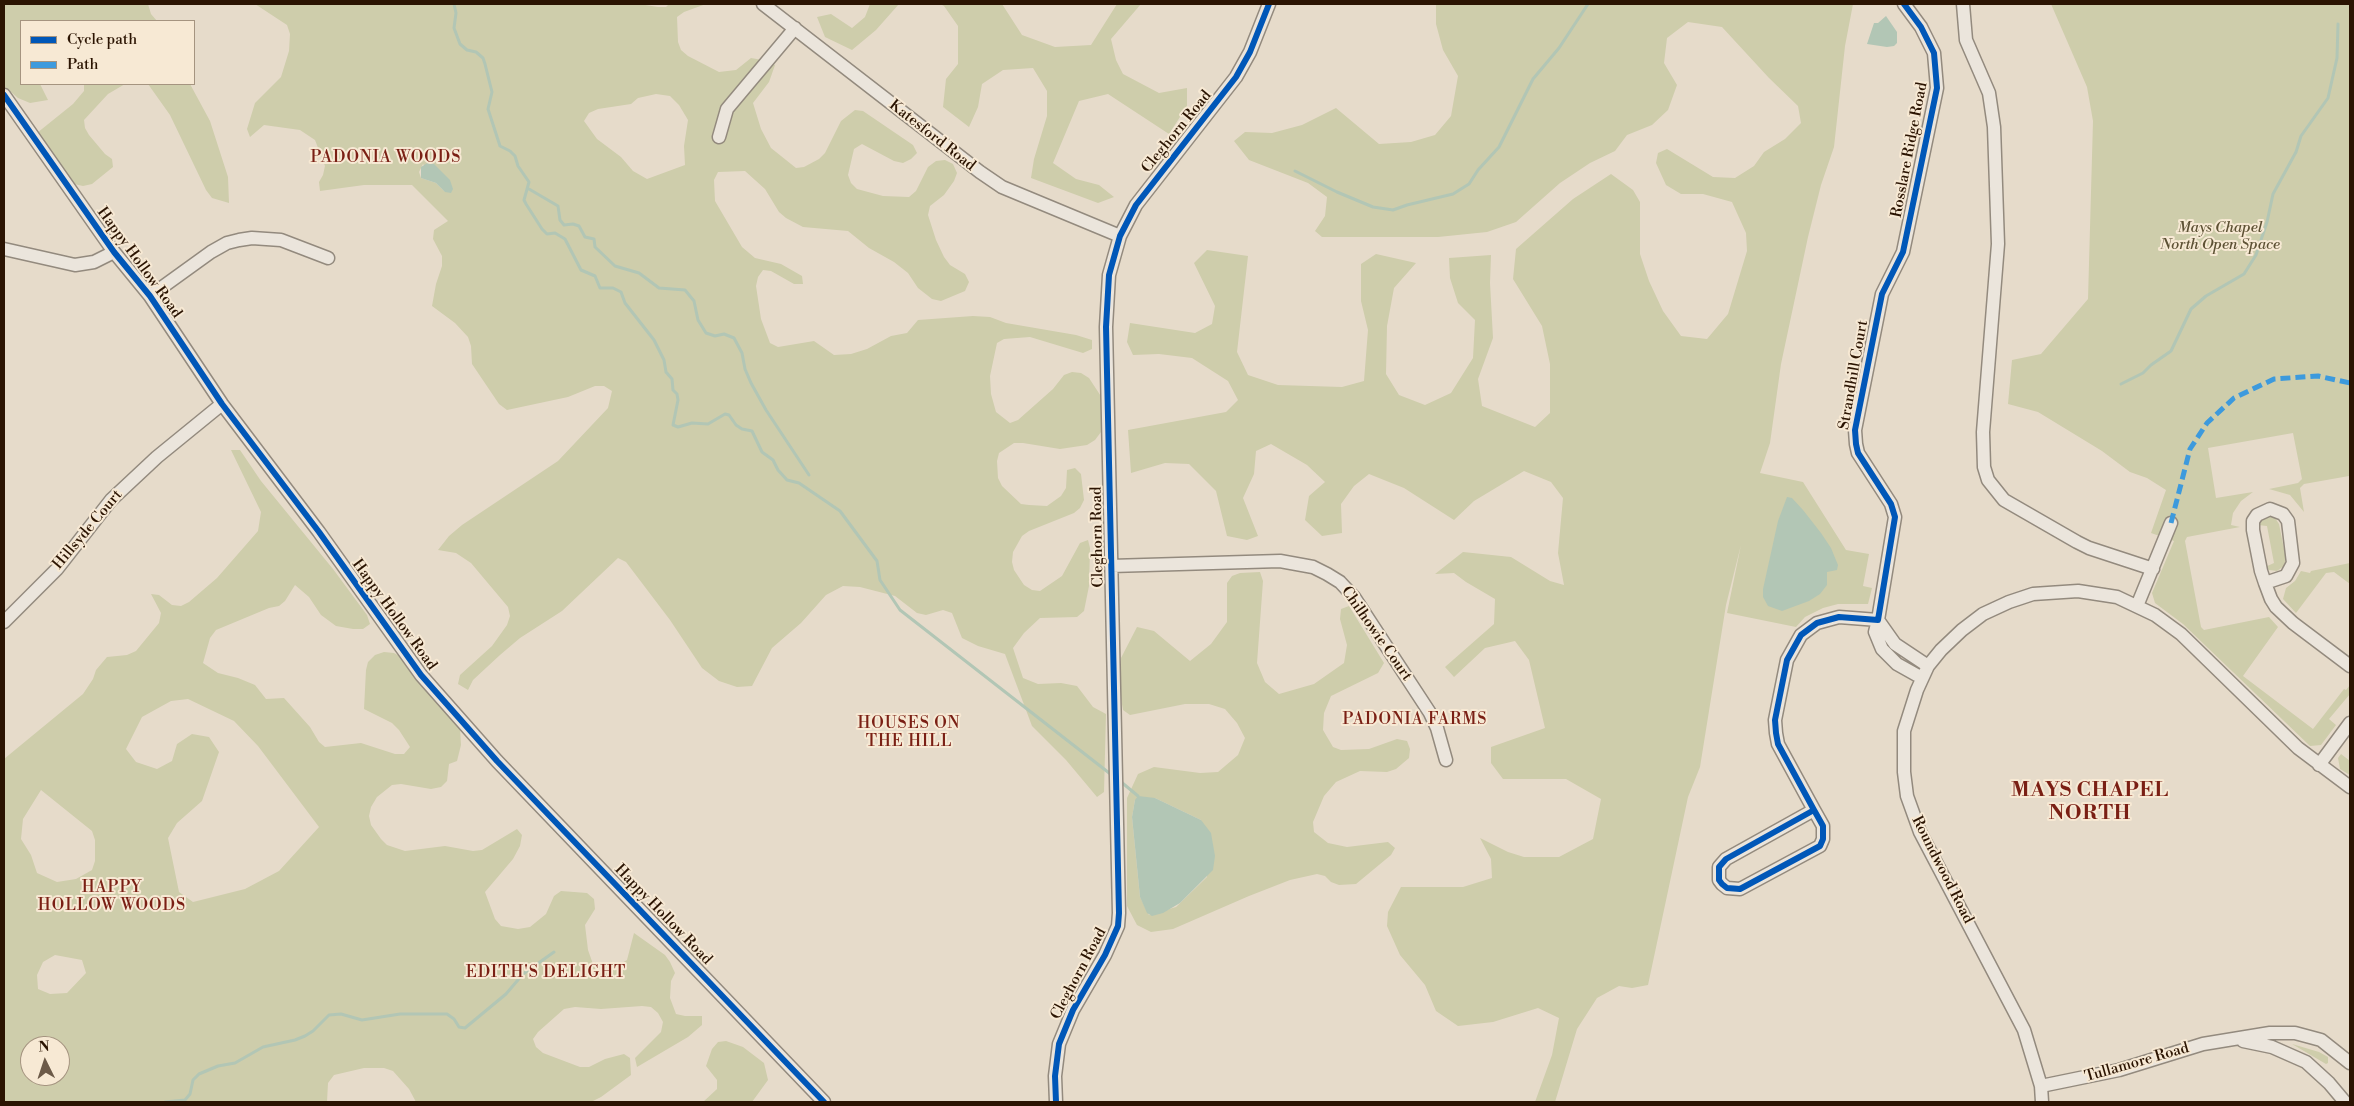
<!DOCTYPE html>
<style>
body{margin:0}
#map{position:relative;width:2354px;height:1106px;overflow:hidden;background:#e6dbca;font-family:"Libre Bodoni",serif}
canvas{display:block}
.frame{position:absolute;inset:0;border:5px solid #2b1402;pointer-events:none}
.legend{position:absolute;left:20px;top:20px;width:175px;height:65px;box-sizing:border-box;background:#f7e9d4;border:1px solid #a59480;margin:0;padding:6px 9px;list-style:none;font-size:15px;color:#2b1402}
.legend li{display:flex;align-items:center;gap:10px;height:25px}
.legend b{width:25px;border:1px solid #a59480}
.north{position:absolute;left:20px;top:1036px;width:50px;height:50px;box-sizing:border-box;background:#f7e9d4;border:1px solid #a59480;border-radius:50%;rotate:356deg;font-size:14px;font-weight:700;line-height:20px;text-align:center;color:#2b1402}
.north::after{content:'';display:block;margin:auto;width:18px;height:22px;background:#6c5a48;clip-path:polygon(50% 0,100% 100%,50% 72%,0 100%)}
</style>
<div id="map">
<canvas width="2354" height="1106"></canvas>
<div class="frame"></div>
<ul class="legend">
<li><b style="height:6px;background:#0057b8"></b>Cycle path</li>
<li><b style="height:6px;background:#3d9add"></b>Path</li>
</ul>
<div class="north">N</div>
</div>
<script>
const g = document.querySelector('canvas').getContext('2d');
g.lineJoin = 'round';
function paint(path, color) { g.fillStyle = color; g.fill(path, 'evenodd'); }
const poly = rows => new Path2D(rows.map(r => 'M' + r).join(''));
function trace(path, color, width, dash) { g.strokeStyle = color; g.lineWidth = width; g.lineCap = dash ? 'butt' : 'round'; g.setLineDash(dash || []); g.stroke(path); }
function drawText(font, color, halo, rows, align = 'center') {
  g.font = font + ' "Libre Bodoni",serif'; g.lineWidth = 4; g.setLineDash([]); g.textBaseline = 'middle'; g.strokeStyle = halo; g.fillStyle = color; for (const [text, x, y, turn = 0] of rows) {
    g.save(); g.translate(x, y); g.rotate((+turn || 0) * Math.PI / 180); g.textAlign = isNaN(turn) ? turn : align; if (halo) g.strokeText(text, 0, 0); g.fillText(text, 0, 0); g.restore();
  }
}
const green = poly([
 [4,4,148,4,151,14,157,21,21,21,21,84,40,84,48,100,30,103,18,98,4,86],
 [255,4,639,4,658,7,666,7,669,4,706,4,684,12,677,17,678,42,681,50,688,56,719,72,736,70,751,58,768,61,775,65,769,82,753,103,761,129,771,148,796,168,804,167,819,159,825,153,841,121,855,110,863,111,913,145,917,153,911,159,903,163,894,161,862,144,854,149,848,175,851,183,857,189,883,196,909,197,916,191,928,167,936,161,945,160,953,164,957,173,954,181,944,195,930,206,928,215,936,240,944,257,950,265,965,274,969,282,965,291,941,301,932,299,918,288,908,273,894,262,869,248,848,231,803,227,786,218,779,212,765,189,745,171,718,172,714,180,715,201,742,247,755,258,781,264,802,276,803,284,794,284,771,271,763,270,758,277,756,286,761,319,770,343,778,347,814,341,834,355,851,354,867,349,891,336,907,333,918,320,973,316,990,317,1006,323,1076,335,1092,340,1092,349,1083,353,1030,337,1004,339,997,343,990,376,991,394,996,412,1010,423,1018,420,1053,389,1064,375,1072,372,1081,373,1089,378,1108,407,1107,424,1095,440,1087,445,1060,449,1023,443,1014,443,999,453,997,461,998,478,1002,486,1021,504,1029,505,1047,506,1061,496,1066,488,1067,470,1075,468,1081,474,1084,500,1080,508,1074,513,1029,531,1022,536,1013,552,1012,562,1014,570,1024,585,1032,590,1040,591,1062,576,1080,543,1088,540,1090,548,1089,586,1084,611,1077,617,1040,618,1024,633,1013,648,1023,678,1038,684,1061,683,1077,686,1093,707,1106,714,1104,792,1097,797,1066,760,1032,726,1005,654,978,646,962,638,952,613,943,610,926,615,917,613,895,596,860,587,843,586,826,595,801,623,772,648,752,686,737,687,719,681,702,668,670,620,626,562,618,558,562,611,520,638,500,655,473,680,468,690,458,684,460,675,492,646,507,625,510,616,508,607,471,563,456,553,438,550,449,536,462,525,558,461,608,408,612,391,604,386,595,386,568,397,507,410,499,404,472,364,471,346,468,337,455,323,432,306,436,284,442,266,442,256,433,239,434,230,448,221,412,185,364,185,320,191,319,182,323,175,325,166,315,140,300,130,264,125,250,137,247,129,255,103,281,77,289,51,290,34,287,25],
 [656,94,670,96,679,105,688,120,684,146,685,165,647,179,633,171,621,157,597,139,584,121,589,113,598,109,631,104,638,98],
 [423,164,445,192,436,183,421,178,419,172],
 [870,4,899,4,876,30,852,50,825,37,817,17,831,14,852,28,865,17],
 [940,4,1002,4,1022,35,1055,47,1091,45,1117,4,1141,4,1111,39,1116,60,1123,74,1159,93,1187,88,1187,106,1169,134,1108,94,1079,101,1053,163,1076,179,1099,185,1114,197,1098,203,1031,178,1034,159,1047,116,1047,91,1033,68,1003,70,982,84,978,107,969,127,943,107,946,79,958,64,958,26,944,6],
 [1436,4,1853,4,1845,46,1834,147,1821,185,1808,237,1781,364,1770,443,1760,473,1803,482,1846,550,1869,554,1863,586,1872,588,1868,604,1838,604,1823,608,1805,617,1796,627,1727,613,1741,545,1726,605,1700,767,1688,797,1648,985,1632,988,1619,986,1597,998,1577,1029,1555,1102,1535,1102,1552,1055,1559,1018,1538,1008,1493,1022,1458,1026,1436,1011,1425,985,1400,955,1387,926,1388,912,1401,887,1463,887,1492,878,1491,859,1480,838,1508,852,1524,857,1559,857,1593,839,1601,799,1566,779,1503,779,1491,763,1491,747,1545,728,1529,660,1515,641,1485,648,1454,677,1445,667,1494,624,1495,599,1466,582,1454,573,1435,574,1463,552,1511,557,1550,581,1564,585,1558,553,1563,498,1551,482,1524,471,1474,501,1454,520,1404,488,1369,474,1354,486,1341,504,1342,533,1322,536,1305,520,1309,496,1325,482,1307,465,1271,444,1256,451,1254,474,1243,498,1258,536,1247,540,1227,536,1216,491,1189,464,1165,463,1131,473,1128,430,1226,412,1238,400,1228,381,1192,358,1159,354,1133,355,1127,342,1130,323,1195,333,1212,324,1215,306,1194,263,1207,250,1248,256,1237,352,1248,375,1278,385,1342,387,1364,381,1368,330,1361,301,1361,264,1376,254,1416,263,1394,288,1387,326,1386,374,1399,395,1425,405,1451,393,1473,358,1475,320,1458,303,1450,278,1449,258,1491,255,1490,283,1493,338,1478,379,1482,406,1535,427,1550,413,1550,364,1542,326,1513,279,1516,249,1573,199,1611,174,1633,190,1640,202,1640,254,1649,281,1663,311,1681,336,1707,339,1728,314,1747,251,1746,233,1732,202,1703,194,1681,194,1666,185,1656,163,1658,153,1667,149,1713,177,1735,178,1754,166,1764,152,1785,139,1801,123,1798,106,1769,78,1722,27,1688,22,1667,38,1664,63,1677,85,1668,110,1652,125,1627,135,1615,151,1590,163,1560,183,1516,222,1487,232,1438,237,1322,237,1315,231,1325,216,1327,197,1308,183,1249,160,1234,141,1245,132,1272,133,1302,125,1336,108,1379,144,1411,142,1435,135,1451,116,1458,76,1443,50,1436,24],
 [2051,4,2350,4,2350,481,2349,476,2304,484,2300,488,2304,512,2290,495,2269,489,2298,483,2302,479,2293,433,2208,448,2216,498,2253,492,2241,501,2233,513,2231,525,2240,527,2187,537,2185,541,2201,627,2204,630,2269,617,2278,627,2243,676,2313,729,2344,689,2346,690,2350,685,2350,694,2329,719,2336,725,2321,745,2310,746,2183,624,2155,603,2152,593,2174,541,2151,533,2166,490,2147,478,2130,472,2102,451,2038,412,2008,404,2012,360,2041,354,2088,299,2093,121,2087,87],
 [84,84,125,84,108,94,84,120,85,128,89,135,105,154,112,159,113,167,92,184,83,186,74,184,37,133,73,104,84,91],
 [148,84,190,84,210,121,228,177,229,203,212,198,206,190,170,115],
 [231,450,240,450,261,481,333,569,367,615,370,624,363,629,353,629,336,626,321,615,309,597,295,585,285,601,279,606,269,608,216,630,210,638,203,663,218,673,238,678,255,685,266,699,284,698,310,727,319,742,325,747,361,743,395,754,404,754,410,747,399,730,392,723,364,709,366,670,368,662,375,655,384,652,394,653,410,662,460,728,461,745,457,761,449,764,447,781,441,787,431,789,401,784,392,785,377,797,371,807,369,816,371,825,381,839,387,845,405,851,445,846,473,851,482,850,517,829,522,835,520,846,513,859,485,892,495,919,501,926,518,929,530,927,546,914,554,896,561,891,587,893,594,899,595,909,585,925,588,950,594,967,601,971,610,970,627,960,634,933,665,955,670,962,675,973,671,981,670,998,676,1014,685,1016,702,1016,702,1025,688,1037,637,1067,635,1058,661,1032,663,1022,658,1013,651,1007,642,1006,601,1009,575,1007,564,1009,538,1032,533,1039,536,1047,543,1053,580,1067,589,1067,605,1059,624,1054,630,1058,631,1075,601,1097,591,1102,416,1102,409,1089,393,1071,384,1068,364,1068,334,1075,328,1083,327,1102,4,1102,4,759,83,694,93,679,96,670,107,657,127,655,136,651,159,623,161,613,151,594,159,595,172,605,181,606,189,602,217,578,258,531,261,512],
 [188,699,234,721,258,746,319,827,279,871,245,889,193,902,179,892,168,838,177,823,202,801,219,752,209,737,192,734,177,744,172,761,157,769,136,762,126,749,142,717,171,701],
 [41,790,92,831,95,840,95,861,92,870,76,879,57,882,37,873,31,855,21,839,23,819],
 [55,955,82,960,86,973,67,993,50,994,38,989,37,975,43,962],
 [30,1046,60,1046,60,1076,30,1076],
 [2268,516,2275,518,2279,524,2286,559,2284,566,2277,571,2269,570,2265,567,2274,563,2267,526,2258,525,2261,519],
 [2350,563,2350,584,2334,572,2326,573,2296,613,2283,599,2286,588,2295,581,2301,571,2310,573,2311,571],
 [1260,572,1263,581,1257,663,1265,682,1279,694,1314,684,1344,663,1347,645,1340,619,1341,609,1349,606,1384,663,1378,673,1331,696,1324,713,1323,730,1333,747,1341,750,1369,749,1397,739,1407,741,1410,749,1409,758,1396,769,1387,772,1360,771,1336,782,1324,796,1313,822,1314,832,1328,843,1347,847,1388,842,1395,848,1391,855,1356,884,1339,885,1331,882,1325,876,1317,874,1290,880,1249,896,1173,929,1151,932,1137,925,1127,906,1127,798,1138,774,1154,767,1200,773,1218,772,1238,755,1245,738,1237,723,1225,709,1209,704,1185,704,1130,715,1123,710,1120,693,1121,658,1137,627,1154,631,1190,661,1211,644,1227,622,1227,583,1232,576,1240,573],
 [1155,798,1201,820,1207,877,1176,907,1149,915,1140,897,1132,817,1135,800],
 [2341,754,2350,761,2350,775,2340,769,2338,758],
 [726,1041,743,1047,764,1063,768,1080,752,1102,703,1102,717,1089,717,1080,706,1066,712,1049,718,1042],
 [2292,1044,2319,1052,2328,1057,2328,1063,2326,1064]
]);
const water = poly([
 [1886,16,1897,32,1897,43,1894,46,1887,47,1867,44,1874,23,1878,23],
 [429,162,434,164,450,180,453,189,451,193,445,192,436,183,421,178,421,167],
 [1787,497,1792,498,1803,510,1821,533,1831,548,1838,565,1837,570,1827,572,1827,585,1820,594,1809,601,1782,611,1768,606,1763,597,1763,589,1778,521],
 [1138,796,1155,798,1201,820,1211,833,1215,856,1213,870,1180,903,1163,913,1152,916,1147,913,1140,897,1132,817,1135,800]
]);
const stream = poly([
 [454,4,456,13,454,28,460,44,467,50,476,52,483,58,485,64,492,92,488,109,500,146,510,151,515,156,518,166,529,182,524,200,526,204,542,229,547,234,555,233,565,239,581,270,595,276,600,288,613,288,621,292,625,303,654,340,664,360,666,372,672,379,673,390,677,394,678,400,673,425,678,427,692,423,708,424,725,414,729,415,736,425,742,429,752,431,762,452,773,460,778,470,787,480,799,483,840,511,877,561,880,580,900,610,1113,776],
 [1295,171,1337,192,1373,207,1393,210,1407,205,1453,194,1469,184,1478,170,1499,147,1533,79,1559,48,1588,4],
 [529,189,558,206,560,220,564,225,573,224,579,226,585,237,594,239,595,247,615,266,639,273,659,288,685,290,694,301,698,320,706,333,715,336,724,334,734,338,742,353,745,369,751,383,766,410,809,475],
 [2121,384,2143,373,2151,365,2171,351,2191,309,2206,296,2244,274,2256,255,2267,222,2273,194,2296,152,2301,136,2328,98,2337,58,2338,24],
 [1120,781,1138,796],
 [165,1102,185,1100,190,1094,193,1080,199,1074,218,1066,235,1063,263,1047,295,1040,305,1036,313,1031,329,1015,341,1014,362,1020,400,1014,447,1014,454,1019,459,1027,465,1028,506,994,523,974,554,952]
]);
const minor = poly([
 [763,4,980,172,1002,187,1120,236],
 [1963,4,1966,40,1989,93,1994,127,1998,244,1983,432,1984,467,1988,480,2004,500,2077,542,2089,548,2153,569],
 [4,95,114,252,150,296,222,404,319,532,421,675,497,761,824,1102],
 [719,137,727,109,795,28],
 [4,249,75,265,94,262,114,252],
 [150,296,211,252,227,243,239,240,252,238,281,240,328,258],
 [1111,566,1280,561,1313,567,1327,574,1340,582,1354,597,1430,713,1437,728,1446,760],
 [2265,583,2286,576,2293,563,2288,521,2283,514,2270,509,2257,515,2253,521,2253,530,2261,571,2265,583,2271,599,2276,607,2293,623,2350,666],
 [2137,606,2171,523],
 [4,622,57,569,111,500,157,457,222,404],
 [1922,678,1897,664,1882,649,1875,632,1878,620,1895,644,1928,666],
 [2319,765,2350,723],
 [1814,810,1726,859,1719,867,1719,880,1722,884,1727,888,1740,889,1820,846,1823,839,1823,826,1814,810,1778,744,1776,733,1775,720,1787,660,1801,635,1817,623,1839,617,1878,620,1895,517,1891,504,1858,453,1856,444,1855,430,1882,294,1903,252,1937,88,1934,53,1921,27,1904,4],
 [2243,1041,2272,1047,2306,1062,2329,1083,2345,1102],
 [2041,1086,2119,1070,2203,1044,2270,1033,2295,1033,2321,1040,2350,1063],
 [1056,1102,1055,1076,1059,1044,1073,1010,1105,955,1118,926,1119,913,1106,327,1109,275,1120,236,1136,205,1236,77,1250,52,1269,4],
 [2042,1102,2041,1086,2024,1030,1920,832,1907,796,1904,772,1904,731,1917,690,1928,666,1941,650,1962,630,1983,614,2009,602,2033,594,2078,591,2117,597,2155,615,2181,634,2298,748,2350,787]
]);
const quiet = poly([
 [2171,523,2190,449,2207,423,2234,398,2274,379,2318,376,2350,383]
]);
const cycleway = poly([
 [4,95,114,252,150,296,222,404,319,532,421,675,497,761,824,1102],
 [1814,810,1726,859,1719,867,1719,880,1722,884,1727,888,1740,889,1820,846,1823,839,1823,826,1814,810,1778,744,1776,733,1775,720,1787,660,1801,635,1817,623,1839,617,1878,620,1895,517,1891,504,1858,453,1856,444,1855,430,1882,294,1903,252,1937,88,1934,53,1921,27,1904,4],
 [1056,1102,1055,1076,1059,1044,1073,1010,1105,955,1118,926,1119,913,1106,327,1109,275,1120,236,1136,205,1236,77,1250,52,1269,4]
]);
const streetNames = [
 ["Cleghorn Road",1177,132,-51],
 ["Katesford Road",932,136,38],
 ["Rosslare Ridge Road",1910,150,-79],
 ["Happy Hollow Road",139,263,54],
 ["Strandhill Court",1854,375,-80],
 ["Hillsyde Court",88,530,-50],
 ["Cleghorn Road",1098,537,-91],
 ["Happy Hollow Road",394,615,54],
 ["Chilhowie Court",1376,634,55],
 ["Roundwood Road",1942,870,63],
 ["Happy Hollow Road",663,915,46],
 ["Cleghorn Road",1079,974,-62],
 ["Tullamore Road",2137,1063,-16]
];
const parkNames = [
 ["Mays Chapel",2220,228],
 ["North Open Space",2220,245]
];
const neighbourhoodNames = [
 ["PADONIA WOODS",386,158],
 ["PADONIA FARMS",1415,720],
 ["HOUSES ON",909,724],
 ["THE HILL",909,742],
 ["HAPPY",112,888],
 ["HOLLOW WOODS",112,906],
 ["EDITH'S DELIGHT",546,973]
];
const districtNames = [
 ["MAYS CHAPEL",2090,791],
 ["NORTH",2090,814]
];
paint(green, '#cecdab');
paint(water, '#b2c6b5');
trace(stream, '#b2c6b5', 3);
trace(minor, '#938a7e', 15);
trace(minor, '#ebe5dc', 12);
trace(quiet, '#3d9add', 5, [10, 5]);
trace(cycleway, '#0057b8', 6);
drawText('15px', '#2b1402', '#f7e9d4', streetNames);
drawText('italic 15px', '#5d5134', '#f7e9d4', parkNames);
g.letterSpacing = '1px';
drawText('16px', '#7a1f14', '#f7e9d4', neighbourhoodNames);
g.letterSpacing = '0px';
g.letterSpacing = '1px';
drawText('bold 20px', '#7a1f14', '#f7e9d4', districtNames);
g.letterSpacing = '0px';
</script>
